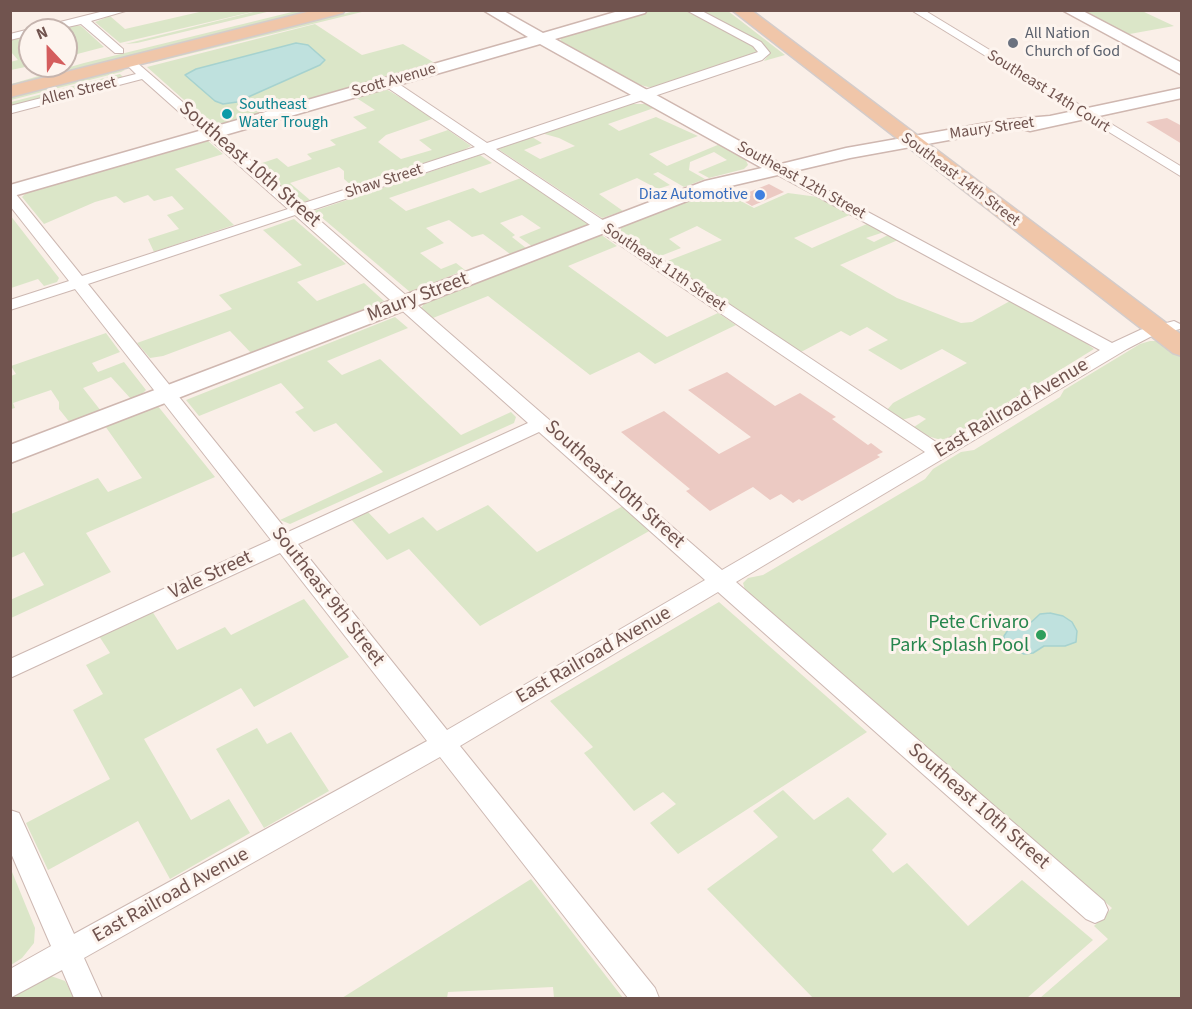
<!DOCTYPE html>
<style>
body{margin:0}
#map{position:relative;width:1192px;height:1009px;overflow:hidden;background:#faefe8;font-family:"Source Sans 3",sans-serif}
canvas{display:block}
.frame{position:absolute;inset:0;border:12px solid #71544f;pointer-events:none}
.north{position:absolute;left:18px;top:18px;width:60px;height:60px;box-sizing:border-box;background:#fdf4ee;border:2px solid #c5b4ae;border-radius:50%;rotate:338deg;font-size:16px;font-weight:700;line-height:24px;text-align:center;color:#71544f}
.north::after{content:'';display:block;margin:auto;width:21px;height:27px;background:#d45d5d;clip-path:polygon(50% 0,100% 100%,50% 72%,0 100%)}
</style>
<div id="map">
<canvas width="1192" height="1009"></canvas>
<div class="frame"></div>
<div class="north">N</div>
</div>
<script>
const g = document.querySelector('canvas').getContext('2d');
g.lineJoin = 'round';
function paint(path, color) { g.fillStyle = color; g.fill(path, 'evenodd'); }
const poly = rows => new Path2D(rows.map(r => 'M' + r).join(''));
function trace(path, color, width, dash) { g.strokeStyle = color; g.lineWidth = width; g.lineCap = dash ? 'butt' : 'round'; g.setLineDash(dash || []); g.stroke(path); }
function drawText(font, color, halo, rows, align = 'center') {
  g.font = font + ' "Source Sans 3",sans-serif'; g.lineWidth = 6; g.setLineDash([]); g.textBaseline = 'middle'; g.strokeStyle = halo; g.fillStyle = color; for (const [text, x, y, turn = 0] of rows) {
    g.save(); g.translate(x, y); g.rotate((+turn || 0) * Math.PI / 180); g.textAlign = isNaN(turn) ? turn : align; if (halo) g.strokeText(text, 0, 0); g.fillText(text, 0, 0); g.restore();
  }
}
const green = poly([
 [208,10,256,11,120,43,95,22,110,16,125,29],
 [261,10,271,11,137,43,125,44],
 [296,11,326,11,11,90,11,84,84,63],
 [355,11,366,11,148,64,157,60],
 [651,11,686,11,753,44,760,52,656,87,648,87,637,84,560,42,561,38,568,35],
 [696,11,728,11,785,55,764,61,770,53,763,46],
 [1079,11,1142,11,1174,26,1124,35],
 [315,24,362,55,403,44,438,65,218,126,211,124,147,67],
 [74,25,81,26,104,47,66,57,66,30,48,30],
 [30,34,30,66,11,70,10,62,18,60,11,52,11,39],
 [125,70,121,72,11,100,11,97,112,71],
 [120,74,124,78,11,107,11,102],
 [379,89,386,89,435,118,386,135,378,142,401,159,432,150,419,140,448,130,471,146,462,151,352,186,344,179,344,171,339,167,290,183,310,200,302,203,256,165,277,158,288,167,312,159,307,154,336,145,330,140,367,128,353,117,375,110,355,97],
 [631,104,645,104,654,108,608,124,619,131,656,117,698,136,649,154,667,166,720,144,745,158,748,165,744,169,709,178,698,172,727,160,714,152,690,162,689,170,705,179,684,187,658,172,653,174,670,185,658,189,637,178,599,194,623,211,602,218,498,149,532,137,542,143,524,150,540,159,575,146,559,138,541,133],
 [208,141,223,154,175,169,234,225,154,252,148,239,179,229,167,215,184,209,172,196,154,201,148,195,124,203,116,196,95,202,44,224,22,197,26,193],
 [480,155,492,163,389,198,406,211,473,188,480,193,521,178,591,225,533,247,519,237,541,228,522,215,500,223,515,235,512,237,526,248,510,254,483,234,472,237,449,220,426,228,444,243,420,253,441,269,456,263,465,270,410,292,314,211],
 [788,193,818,197,852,214,794,238,812,248,869,223,884,232,866,238,874,242,888,235,898,240,840,265,897,298,961,323,972,322,1010,301,1082,340,1094,349,953,436,941,440,924,435,914,427,926,419,919,415,902,420,887,410,893,403,967,363,942,349,901,370,868,350,888,340,867,327,850,336,841,331,801,352,665,262,722,240,697,226,669,239,681,248,658,257,621,232,621,226,706,194,725,202,735,198,754,208],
 [10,215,59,278,57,282,44,286,38,279,11,288],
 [294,219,346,264,297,282,317,301,364,283,384,301,252,354,230,331,163,356,150,358,137,343,232,309,219,295,302,265,263,230],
 [600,234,617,246,568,266,667,337,718,313,736,325,655,364,639,352,590,375,488,296,433,318,421,308,424,304],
 [395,317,408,328,327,361,342,375,380,359,461,435,511,412,516,417,514,423,290,524,280,520,383,472,336,423,314,432,295,412,304,408,281,383,199,416,186,400],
 [106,333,120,352,92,363,98,372,124,362,146,390,140,396,131,399,111,377,83,388,101,411,71,424,59,409,59,402,51,390,13,403,15,408,11,409,11,376,16,374,11,366],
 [1150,341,1159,341,1181,355,1181,998,1040,998,1108,939,1094,926,1112,908,745,590,743,583,748,578,763,575,925,479,933,469,961,452,974,450,1060,397,1064,390,1140,344],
 [157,405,215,477,86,533,111,572,11,618,10,600,44,585,24,552,11,558,11,514,98,478,108,492,142,478,105,426],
 [488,505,537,552,623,506,651,530,480,626,409,549,387,560,350,518,366,510,389,534,423,517,437,531],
 [304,599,349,657,254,707,241,688,144,739,191,820,229,799,250,833,170,879,138,821,48,870,26,823,110,779,73,710,103,694,86,665,110,653,99,636,152,611,177,650,225,627,231,635],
 [719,602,867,732,678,854,650,823,676,804,663,792,634,811,584,753,593,747,550,701],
 [257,728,267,744,291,732,329,791,264,828,216,749],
 [783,790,814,820,848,797,887,834,872,850,893,873,907,863,968,926,1022,880,1093,940,1027,998,813,998,707,889,778,837,753,811],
 [10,867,35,928,34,943,22,958,11,965],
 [531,879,623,998,554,998,553,987,448,992,447,998,342,998],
 [51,976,65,981,75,998,11,998]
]);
const water = poly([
 [296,43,308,45,325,60,320,65,237,102,223,104,215,101,185,75,196,69,296,43],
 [1050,613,1063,616,1072,622,1077,631,1076,642,1065,646,1044,646,1033,653,1024,654,1005,644,1004,636,1008,630,1026,627,1040,614,1050,613]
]);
const building = poly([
 [1167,118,1182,126,1182,144,1146,122],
 [769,184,784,192,752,206,737,197],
 [727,372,775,406,800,393,836,417,832,419,868,445,871,443,883,452,877,455,880,457,802,501,799,499,793,503,781,494,770,500,753,487,710,511,686,491,690,489,621,432,664,411,719,454,751,437,688,390]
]);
const street = poly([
 [108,10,129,10,91,21,123,49,123,53,115,53,81,24,54,30,34,30,36,28,108,10],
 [686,10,700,10,761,42,770,53,762,60,496,149,939,444,1100,350,774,173,772,170,774,167,784,167,1112,343,1140,330,1174,321,1182,325,1180,329,1152,336,1127,349,736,582,1104,901,1108,910,1104,919,1095,923,1086,919,718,592,460,746,655,988,659,998,628,998,440,757,84,958,102,998,74,998,62,970,10,998,10,969,51,946,10,851,10,810,19,813,74,934,427,741,280,553,10,678,10,659,271,540,75,289,10,310,10,300,69,281,10,206,10,192,15,193,82,276,288,209,142,79,12,113,10,106,136,74,125,63,127,61,135,61,301,204,475,147,385,86,385,80,393,80,487,143,758,52,753,46,686,10],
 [484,153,925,452,722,570,309,211,484,153],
 [295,215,528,423,288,532,88,284,295,215],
 [539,432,705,580,447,730,298,544,539,432],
 [911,10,924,10,1182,167,1182,177,911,10],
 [30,29,34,30,30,30,30,35,10,40,10,34,30,29]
]);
const secondary = poly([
 [483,10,502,10,543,33,622,10,647,10,645,13,555,39,781,164,846,148,1004,120,1050,116,1182,88,1182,98,1030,131,1023,129,1004,130,850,158,718,189,10,463,10,445,705,181,762,168,540,44,10,197,10,185,528,37,483,10],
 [1062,10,1081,10,1182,63,1182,75,1062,10]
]);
const primary = poly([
 [315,10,345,10,343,13,10,97,10,86,315,10],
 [732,10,751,10,1182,335,1182,356,1173,353,732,10]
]);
const markers = [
 [1013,43,6,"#6b7280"],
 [227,114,6,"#0f9aa8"],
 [760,195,6,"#3f7fe0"],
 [1041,635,6,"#2e9e5b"]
];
const farWorshipnames = [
 ["All Nation",1025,34],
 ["Church of God",1025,52]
];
const farStreetnames = [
 ["Scott Avenue",394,81,-16],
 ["Allen Street",79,92,-14],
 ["Southeast 14th Court",1048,92,32],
 ["Maury Street",992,129,-8],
 ["Southeast 14th Street",960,180,37],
 ["Southeast 12th Street",801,181,29],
 ["Shaw Street",384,182,-18],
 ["Southeast 11th Street",664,268,34]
];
const farCulturenames = [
 ["Southeast",239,105],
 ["Water Trough",239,123]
];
const farShopnames = [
 ["Diaz Automotive",748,195]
];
const streetNames = [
 ["Southeast 10th Street",249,165,41],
 ["Maury Street",418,298,-21],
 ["East Railroad Avenue",1012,409,-31],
 ["Southeast 10th Street",614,485,42],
 ["Vale Street",211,576,-25],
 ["Southeast 9th Street",327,597,52],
 ["East Railroad Avenue",594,656,-30],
 ["Southeast 10th Street",978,807,41],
 ["East Railroad Avenue",171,896,-29]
];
const leisureNames = [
 ["Pete Crivaro",1029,624],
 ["Park Splash Pool",1029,647]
];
paint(green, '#dbe6c8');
paint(water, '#bfe1de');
trace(water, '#a6d2cf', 1.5);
paint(building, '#eccac3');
trace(street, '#cdb8b2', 2);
trace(secondary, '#cfb7b0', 3);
trace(primary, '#d4ccca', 3);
paint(street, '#fff');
paint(secondary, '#fff');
paint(primary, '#f0c6a9');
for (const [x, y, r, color] of markers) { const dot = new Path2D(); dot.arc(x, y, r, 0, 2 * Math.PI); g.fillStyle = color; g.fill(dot); trace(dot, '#fdf4ee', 2); }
drawText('16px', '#5b616d', '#fdf4ee', farWorshipnames, 'left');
drawText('16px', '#71544f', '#fdf4ee', farStreetnames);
drawText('16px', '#0d838f', '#fdf4ee', farCulturenames, 'left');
drawText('16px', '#366cbe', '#fdf4ee', farShopnames, 'right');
drawText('20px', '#71544f', '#fdf4ee', streetNames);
drawText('20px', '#27864d', '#fdf4ee', leisureNames, 'right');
</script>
